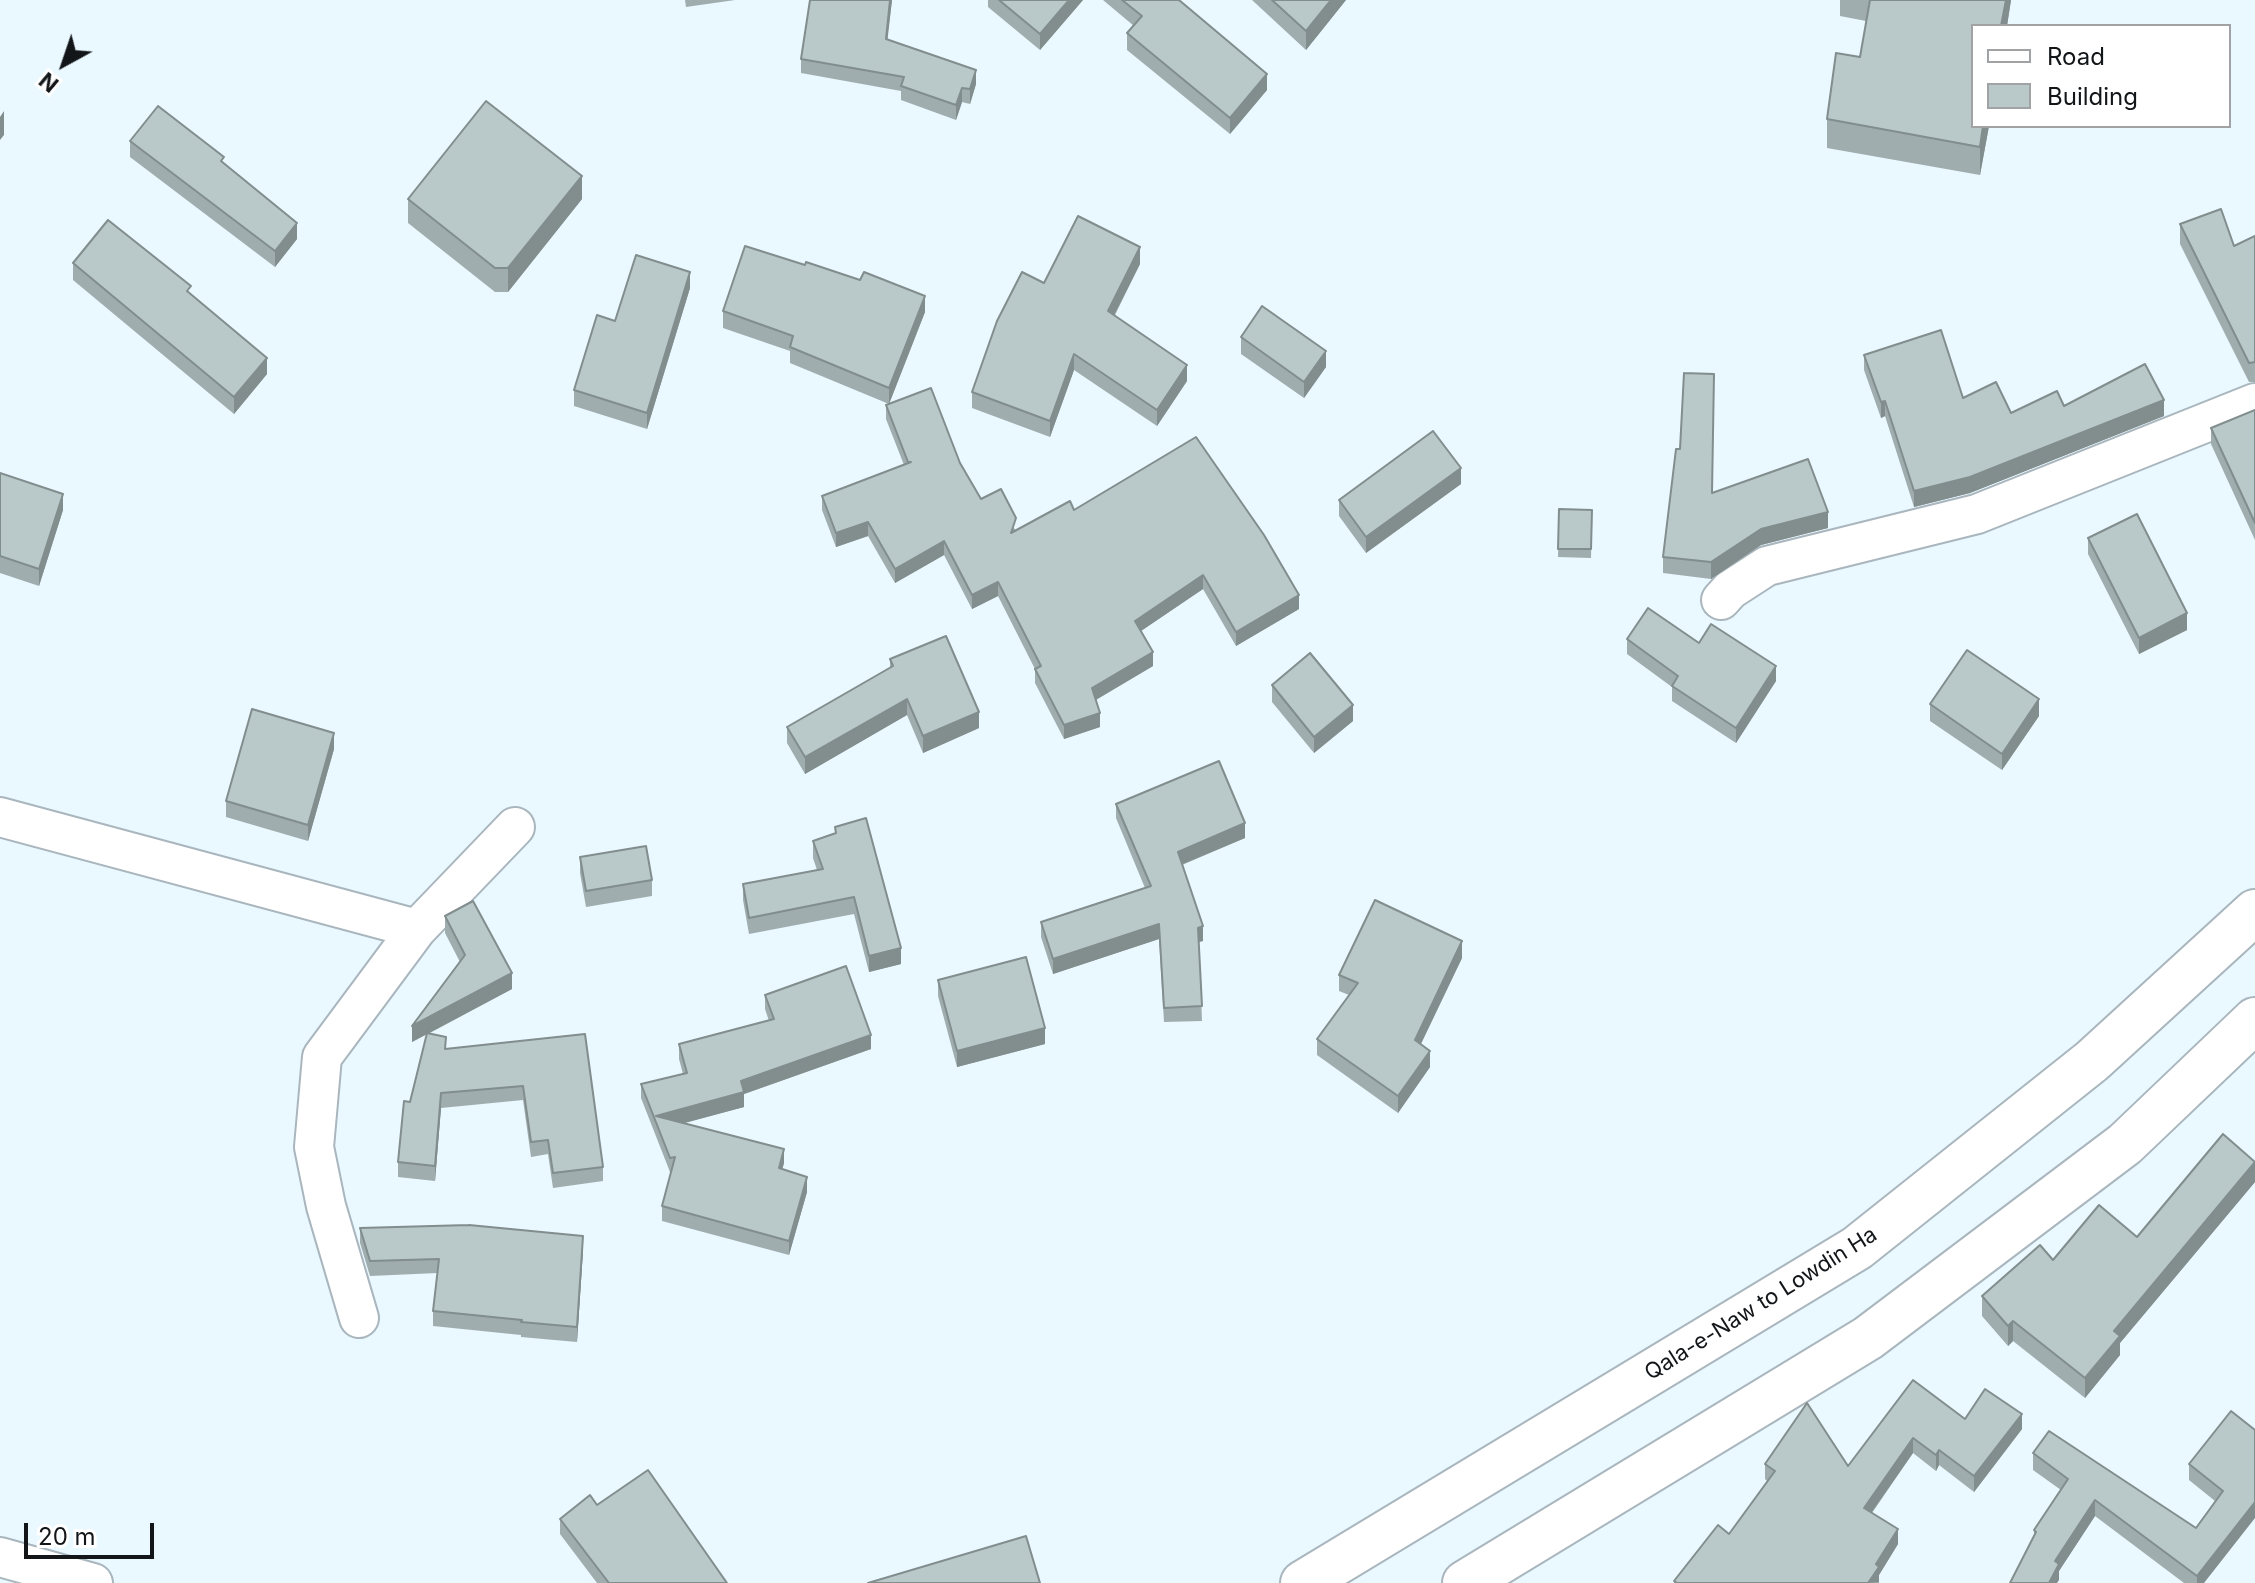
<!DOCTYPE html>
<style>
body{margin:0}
#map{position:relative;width:2255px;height:1583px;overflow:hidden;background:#eaf8ff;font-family:Inter,sans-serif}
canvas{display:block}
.legend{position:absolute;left:1971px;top:24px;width:260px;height:104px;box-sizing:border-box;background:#fff;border:2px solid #a0a2a3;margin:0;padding:10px 14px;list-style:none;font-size:24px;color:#121619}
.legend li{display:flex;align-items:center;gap:16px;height:40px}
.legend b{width:40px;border:2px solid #a0a2a3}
.north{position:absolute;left:24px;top:24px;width:80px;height:80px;-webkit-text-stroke:6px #fff;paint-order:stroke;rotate:220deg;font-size:22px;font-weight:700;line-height:32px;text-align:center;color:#121619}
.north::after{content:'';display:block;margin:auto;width:28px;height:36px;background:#121619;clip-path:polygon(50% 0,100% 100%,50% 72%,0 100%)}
.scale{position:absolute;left:24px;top:1523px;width:130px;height:36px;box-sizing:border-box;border:4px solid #121619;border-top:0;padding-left:10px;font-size:24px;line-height:28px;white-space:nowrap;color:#121619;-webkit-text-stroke:6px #fff;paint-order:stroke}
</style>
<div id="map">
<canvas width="2255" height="1583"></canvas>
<ul class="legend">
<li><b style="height:10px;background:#fff"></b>Road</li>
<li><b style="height:22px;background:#b9c9ca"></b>Building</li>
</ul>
<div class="north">N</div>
<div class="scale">20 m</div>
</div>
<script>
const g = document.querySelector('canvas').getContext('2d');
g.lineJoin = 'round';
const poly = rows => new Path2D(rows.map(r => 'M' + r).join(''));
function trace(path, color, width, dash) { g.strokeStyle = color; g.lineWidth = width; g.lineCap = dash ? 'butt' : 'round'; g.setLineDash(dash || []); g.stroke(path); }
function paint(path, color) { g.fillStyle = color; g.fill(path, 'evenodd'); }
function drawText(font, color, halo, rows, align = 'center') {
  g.font = font + ' Inter,sans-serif'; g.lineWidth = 8; g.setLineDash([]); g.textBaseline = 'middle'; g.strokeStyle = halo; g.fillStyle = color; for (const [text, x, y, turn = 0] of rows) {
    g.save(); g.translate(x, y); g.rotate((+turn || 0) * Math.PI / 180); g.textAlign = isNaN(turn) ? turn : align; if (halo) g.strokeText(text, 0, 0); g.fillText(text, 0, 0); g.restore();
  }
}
const street = poly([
 [1721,600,1730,590,1767,566,1977,514,2255,403],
 [0,817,417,929],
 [359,1318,326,1206,314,1147,322,1057,417,929,515,827],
 [0,1557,93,1583]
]);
const secondary = poly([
 [1303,1583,1857,1248,2092,1061,2255,912],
 [1465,1583,1868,1338,2125,1144,2255,1020]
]);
const wall = poly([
 [685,0,735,0,686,7],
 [892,0,887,39,976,84,970,104,962,102,956,120,901,100,901,91,801,73,801,59],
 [988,0,1083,0,1040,50,988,7],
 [1103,0,1179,0,1267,90,1230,134,1127,50,1127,33,1134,26],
 [1252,0,1346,0,1306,50],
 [1840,0,2011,0,2007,26,1973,126,1989,126,1980,175,1827,148,1827,119,1860,57,1866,21,1840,16],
 [130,141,297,239,275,267,130,157],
 [408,199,582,199,508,292,495,292,408,223],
 [2180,224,2234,246,2255,236,2255,382,2249,382,2180,244],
 [73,263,267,374,234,414,73,280],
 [1140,264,1115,315,1187,381,1157,426,1074,370,1050,437,972,408,972,392,1044,283],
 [690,288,647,429,574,406,574,390,615,321],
 [723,311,925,312,889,404,960,463,981,499,1016,530,1074,510,1299,609,1236,646,1203,589,1141,631,1153,666,1096,700,1100,727,1064,739,1035,683,1035,669,998,596,972,609,944,555,895,583,868,536,836,547,822,510,822,496,904,465,886,419,886,405,889,404,790,363,790,351,723,328],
 [1241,337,1326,367,1304,398,1241,354],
 [1864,355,1963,398,2011,413,2064,406,2164,416,1970,493,1914,507,1885,416,1881,418,1864,370],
 [2255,410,2255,540,2211,444,2211,428],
 [0,473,63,510,39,586,0,573],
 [1461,484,1366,553,1339,516,1339,500],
 [1712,493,1828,528,1761,545,1711,579,1663,573,1663,557],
 [1559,509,1592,510,1591,558,1558,557],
 [2088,538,2187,630,2139,654,2088,554],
 [1627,639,1776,681,1736,743,1672,701,1672,687,1627,654],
 [890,659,979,728,923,753,907,715,805,774,787,743,787,727,890,668],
 [1272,685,1353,721,1314,753,1272,702],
 [1930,704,2039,716,2002,770,1930,721],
 [334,749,308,841,226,817,226,801],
 [1116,804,1245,838,1182,865,1203,941,1199,942,1202,1021,1164,1022,1159,939,1053,974,1041,937,1041,922,1145,888,1116,818],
 [835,827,901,964,869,972,854,914,749,934,743,900,743,884,817,870,813,858,813,841,835,833],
 [580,857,652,880,652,896,586,907,580,873],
 [445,916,512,989,428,1034,446,1049,585,1034,603,1167,603,1181,553,1188,548,1154,531,1157,523,1100,441,1108,435,1181,398,1177,398,1162,410,1102,427,1034,412,1042,460,962,445,933],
 [1462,958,1421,1044,1430,1067,1398,1113,1317,1055,1317,1039,1349,995,1339,991,1339,975],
 [938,980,1045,1044,957,1067,938,996],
 [765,995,871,1049,744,1094,744,1107,683,1123,784,1163,782,1169,807,1192,789,1255,662,1221,662,1206,671,1172,670,1172,641,1098,641,1084,683,1074,679,1059,679,1044,769,1021,765,1009],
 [2255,1182,2120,1343,2120,1355,2085,1398,2013,1341,2008,1346,1982,1316,1982,1296,2053,1260,2137,1237],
 [360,1228,583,1250,577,1342,521,1337,521,1335,433,1326,433,1311,438,1273,370,1276,360,1243],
 [1913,1380,1965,1419,2022,1429,1974,1492,1939,1465,1936,1471,1913,1453,1872,1513,1898,1544,1879,1575,1879,1583,1674,1583,1674,1581,1729,1534,1767,1481,1765,1479,1765,1464,1848,1466],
 [2255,1430,2204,1583,2184,1583,2095,1516,2059,1571,2059,1580,2034,1536,2034,1530,2061,1490,2033,1470,2033,1453,2196,1528,2215,1501,2189,1480,2189,1464],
 [597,1505,727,1583,597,1583,560,1534,560,1519]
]);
const shadedWall = poly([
 [890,0,892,0,886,53,886,39],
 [1069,0,1083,0,1040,50,1040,34],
 [1331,0,1346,0,1306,50,1306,31],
 [2006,0,2011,0,2007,26,2001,26],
 [976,70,976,84,970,104,970,89],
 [1267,74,1267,90,1230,134,1230,118],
 [962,88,962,102,956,120,956,105],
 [4,111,4,135,0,140,0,117],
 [1983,126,1989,126,1980,175,1980,147],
 [582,176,582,199,508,292,508,268],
 [297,223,297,239,275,267,275,251],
 [1140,247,1140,264,1108,327,1108,311],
 [690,272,690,288,647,429,647,413],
 [925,296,925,312,889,404,889,388],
 [1326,351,1326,367,1304,398,1304,382],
 [1074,354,1074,370,1050,437,1050,421],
 [267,358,267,374,234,414,234,397],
 [1187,365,1187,381,1157,426,1157,410],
 [2164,400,2164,416,1970,493,1914,507,1914,491],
 [1885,401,1885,416,1881,418,1881,402],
 [1461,468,1461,484,1366,553,1366,537],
 [63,494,63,510,39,586,39,569],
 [1828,512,1828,528,1761,545,1711,579,1711,562,1761,529],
 [868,522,868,536,836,547,836,533],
 [944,541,944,555,895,583,895,569],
 [1203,575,1203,589,1135,635,1135,621],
 [998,582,998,596,972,609,972,595],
 [1299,595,1299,609,1236,646,1236,632],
 [2187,613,2187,630,2139,654,2139,638],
 [1153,652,1153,666,1092,702,1092,688],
 [1776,666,1776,681,1736,743,1736,728],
 [907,699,907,715,805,774,805,757],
 [2039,699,2039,716,2002,770,2002,754],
 [1353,705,1353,721,1314,753,1314,737],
 [979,712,979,728,923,753,923,736],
 [1100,713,1100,727,1064,739,1064,725],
 [334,733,334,749,308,841,308,825],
 [1245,823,1245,838,1178,866,1178,852],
 [1159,924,1159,939,1053,974,1053,959],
 [1203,926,1203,941,1198,942,1198,928],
 [1462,941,1462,958,1415,1056,1415,1040],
 [901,948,901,964,869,972,869,956],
 [512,973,512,989,412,1042,412,1026],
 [1045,1028,1045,1044,957,1067,957,1051],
 [871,1035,871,1049,744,1094,744,1107,659,1130,656,1116,741,1081],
 [1430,1051,1430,1067,1398,1113,1398,1096],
 [441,1093,441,1108,435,1181,435,1166],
 [784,1149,784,1163,779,1182,779,1168],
 [2255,1162,2255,1182,2120,1343,2120,1355,2085,1398,2085,1378,2114,1331],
 [807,1177,807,1192,789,1255,789,1241],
 [583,1236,583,1250,577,1342,577,1327],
 [2013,1321,2013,1341,2008,1346,2008,1326],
 [2022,1414,2022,1429,1974,1492,1974,1476],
 [1913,1438,1913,1453,1864,1523,1864,1508],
 [1939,1450,1939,1465,1936,1471,1936,1455],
 [2095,1500,2095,1516,2059,1571,2059,1580,2057,1583,2049,1583,2055,1561],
 [2255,1502,2255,1518,2204,1583,2197,1583,2197,1576],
 [1898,1529,1898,1544,1879,1575,1879,1582,1868,1583,1876,1564]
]);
const building = poly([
 [810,0,890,0,886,39,976,70,970,89,962,88,956,105,901,86,904,77,801,59,810,0],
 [999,0,1069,0,1040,34,999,0],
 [1122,0,1179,0,1267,74,1230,118,1127,33,1142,16,1122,0],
 [1272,0,1331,0,1306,31,1272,0],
 [1870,0,2006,0,2001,26,1973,26,1973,126,1983,126,1980,147,1827,119,1836,53,1860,57,1870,0],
 [486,101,582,176,508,268,495,268,408,199,486,101],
 [158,106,224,157,221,161,297,223,275,251,130,141,158,106],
 [2221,209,2234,246,2255,236,2255,362,2249,363,2180,224,2221,209],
 [1078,216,1140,247,1108,311,1187,365,1157,410,1074,354,1050,421,972,392,997,321,1022,272,1044,283,1078,216],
 [108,220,191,286,187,291,267,358,234,397,73,263,108,220],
 [745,246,805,265,806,262,860,280,864,272,925,296,889,388,790,347,793,336,723,311,745,246],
 [636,255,690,272,647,413,574,390,597,315,615,321,636,255],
 [1262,306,1326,351,1304,382,1241,337,1262,306],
 [1941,330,1963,398,1996,382,2011,413,2057,391,2064,406,2145,364,2164,400,1970,477,1914,491,1885,401,1881,402,1864,355,1941,330],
 [1684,373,1714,374,1712,493,1808,459,1828,512,1761,529,1711,562,1663,557,1676,449,1680,449,1684,373],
 [931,388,960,463,981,499,1001,489,1016,518,1011,533,1070,501,1074,510,1196,437,1264,535,1299,595,1236,632,1203,575,1135,621,1153,652,1092,688,1100,713,1064,725,1035,669,1041,666,998,582,972,595,944,541,895,569,868,522,836,533,822,496,911,462,908,462,886,405,931,388],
 [2255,410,2255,523,2211,428,2255,410],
 [1433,431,1461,468,1366,537,1339,500,1433,431],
 [0,473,63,494,39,569,0,556,0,473],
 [1559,509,1592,510,1591,549,1558,549,1559,509],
 [2137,514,2187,613,2139,638,2088,538,2137,514],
 [1648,608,1699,643,1711,624,1776,666,1736,728,1672,686,1678,676,1627,639,1648,608],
 [946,636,979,712,923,736,907,699,805,757,787,727,893,666,890,659,946,636],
 [1967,650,2039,699,2002,754,1930,704,1967,650],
 [1310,653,1353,705,1314,737,1272,685,1310,653],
 [252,709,334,733,308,825,226,801,252,709],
 [1219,761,1245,823,1178,852,1203,926,1198,928,1202,1006,1164,1008,1159,924,1053,959,1041,922,1151,886,1116,804,1219,761],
 [866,818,901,948,869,956,854,897,749,918,743,884,823,869,813,841,836,833,835,827,866,818],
 [646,846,652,880,586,891,580,857,646,846],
 [1375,900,1462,941,1415,1040,1430,1051,1398,1096,1317,1039,1358,983,1339,975,1375,900],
 [473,901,512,973,412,1026,465,955,445,916,473,901],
 [1026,957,1045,1028,957,1051,938,980,1026,957],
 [846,966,871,1035,741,1081,744,1092,656,1116,784,1149,779,1168,807,1177,789,1241,662,1206,675,1157,670,1158,641,1084,687,1073,679,1044,774,1019,765,995,846,966],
 [427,1033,446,1037,445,1049,585,1034,603,1167,553,1173,548,1140,531,1142,523,1086,441,1093,435,1166,398,1162,404,1101,410,1102,427,1033],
 [2223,1134,2255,1162,2114,1331,2120,1336,2085,1378,2013,1321,2008,1326,1982,1296,2040,1245,2053,1260,2099,1205,2137,1237,2223,1134],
 [469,1225,583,1236,577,1327,521,1322,522,1320,433,1311,439,1259,370,1261,360,1228,469,1225],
 [1913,1380,1965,1419,1985,1389,2022,1414,1974,1476,1939,1450,1936,1455,1913,1438,1864,1508,1898,1529,1876,1564,1879,1567,1868,1583,1677,1583,1674,1581,1718,1525,1729,1534,1775,1471,1765,1464,1807,1403,1848,1466,1913,1380],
 [2231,1411,2255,1430,2255,1502,2197,1576,2095,1500,2055,1561,2059,1564,2049,1583,2010,1583,2036,1532,2034,1530,2068,1479,2033,1453,2049,1431,2196,1528,2223,1491,2189,1464,2231,1411],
 [648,1470,727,1583,609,1583,560,1519,590,1495,597,1505,648,1470],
 [1026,1536,1040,1583,868,1583,1026,1536]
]);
const streetNames = [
 ["Qala-e-Naw to Lowdin Ha",1761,1304,-32]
];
trace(street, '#a9b6bd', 42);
trace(secondary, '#a9b6bd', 48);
trace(street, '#fff', 38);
trace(secondary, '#fff', 44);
paint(wall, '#9fadae');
paint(shadedWall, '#828d8d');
paint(building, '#b9c9ca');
trace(building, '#828d8d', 2);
drawText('22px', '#121619', '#fff', streetNames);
</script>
